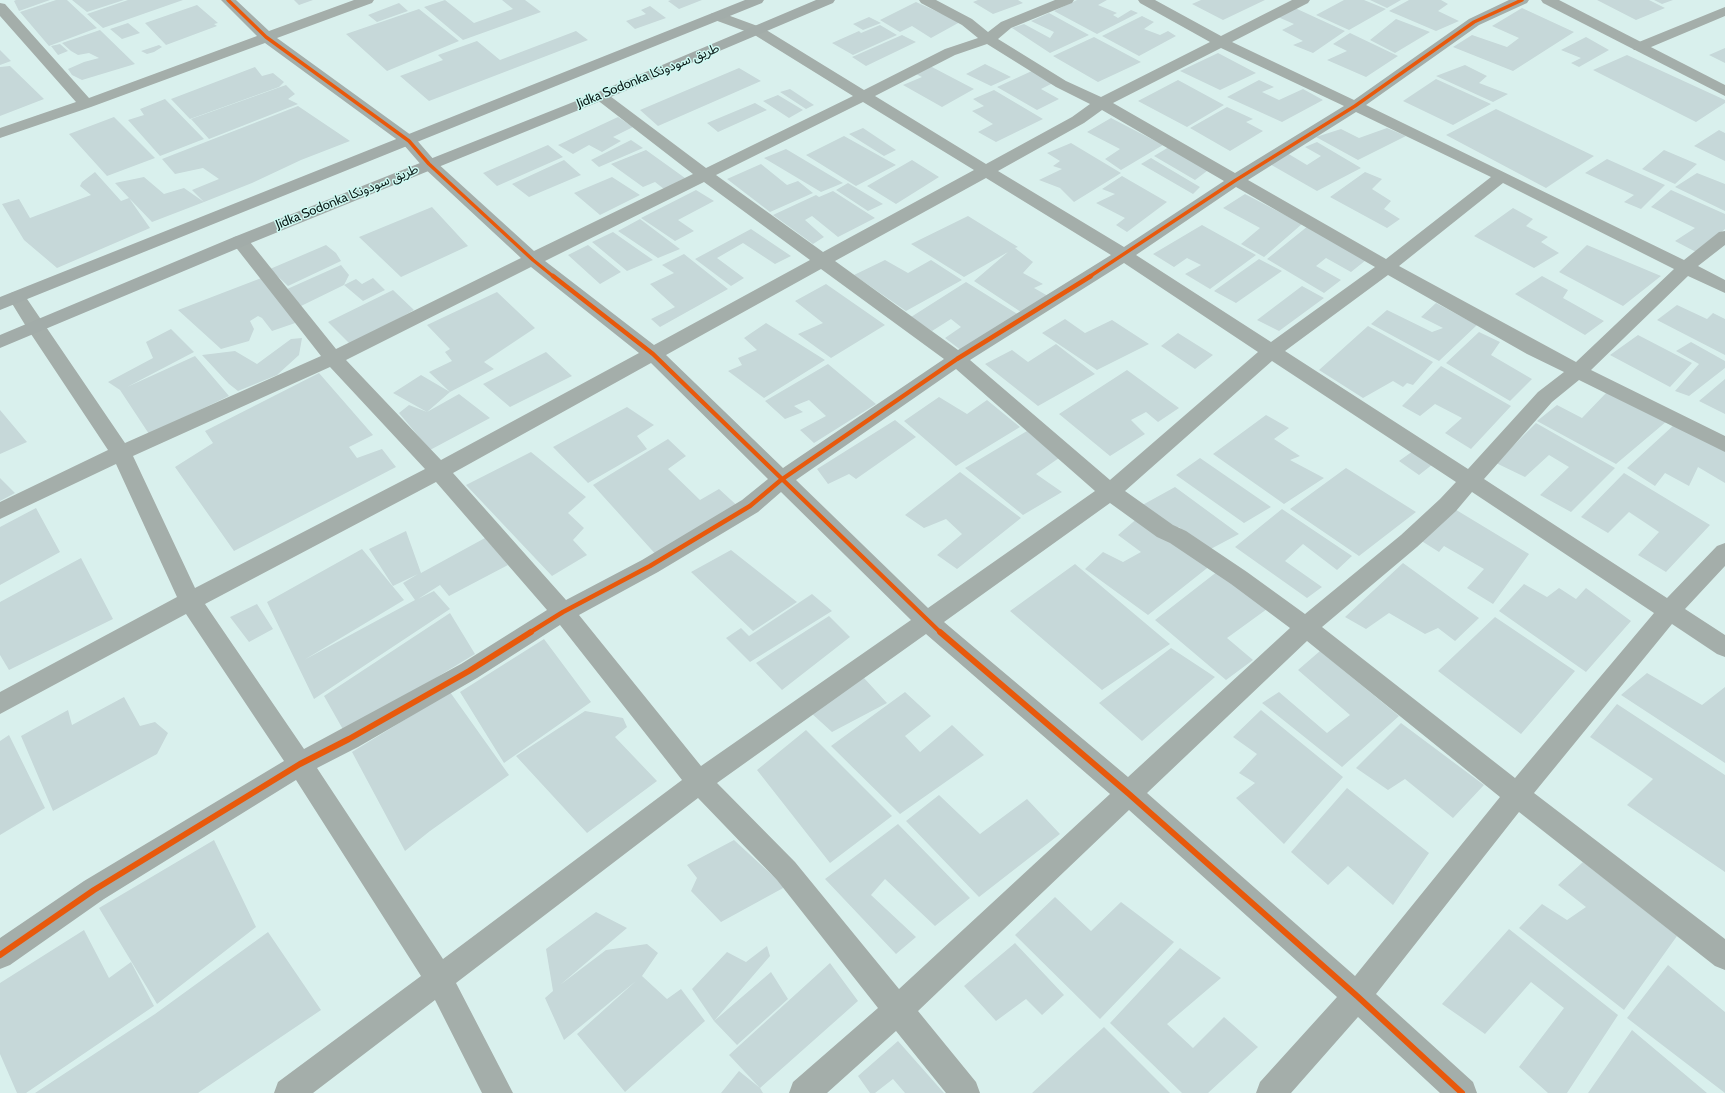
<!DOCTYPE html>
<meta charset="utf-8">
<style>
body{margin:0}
canvas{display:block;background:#d9f0ed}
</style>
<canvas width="1725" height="1093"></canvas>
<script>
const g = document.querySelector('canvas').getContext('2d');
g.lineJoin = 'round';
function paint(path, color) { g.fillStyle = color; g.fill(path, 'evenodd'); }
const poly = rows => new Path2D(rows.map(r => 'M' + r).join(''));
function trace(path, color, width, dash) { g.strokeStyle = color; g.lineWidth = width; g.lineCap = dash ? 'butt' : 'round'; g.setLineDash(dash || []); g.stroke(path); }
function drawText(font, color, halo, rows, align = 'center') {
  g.font = font + ' Cabin,"Noto Sans Arabic",sans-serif'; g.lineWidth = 3; g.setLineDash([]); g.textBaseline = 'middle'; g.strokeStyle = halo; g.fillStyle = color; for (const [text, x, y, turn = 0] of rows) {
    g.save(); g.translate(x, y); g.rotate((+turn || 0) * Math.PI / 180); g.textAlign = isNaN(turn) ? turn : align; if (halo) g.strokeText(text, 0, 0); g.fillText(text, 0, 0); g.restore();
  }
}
const building = poly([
 [16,0,50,0,19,11,14,1],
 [56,0,67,0,97,28,49,46,20,12],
 [72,0,124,0,87,12],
 [128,0,183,0,103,28,87,14],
 [294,0,313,0,299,5],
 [445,0,474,23,513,9,502,0,525,0,541,12,463,40,424,7],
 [671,0,702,0,679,9,668,1],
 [978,0,1018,0,1023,3,993,14,973,2],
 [1077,0,1107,0,1098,5,1117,13,1113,15,1118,18,1131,10,1138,13,1097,34,1054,11],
 [1201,0,1265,0,1223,20,1192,4],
 [1344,0,1364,0,1386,9,1349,30,1316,15],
 [1370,0,1401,0,1387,8],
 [1409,0,1441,0,1448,4,1438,11,1459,21,1436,31,1389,11],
 [1597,0,1649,0,1665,8,1636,20],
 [1654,0,1673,0,1662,4],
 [916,2,960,22,931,38,912,26,900,32,880,20],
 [399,3,408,11,377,22,368,15],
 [197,5,218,23,214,24,217,26,166,45,145,23],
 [650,6,666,18,635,29,626,21,646,14,641,10],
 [1295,8,1345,31,1313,53,1293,45,1303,41,1282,30,1294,24,1278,17],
 [1522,8,1574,32,1513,71,1453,47,1472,35,1507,47,1519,38,1492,26],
 [419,9,459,41,387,71,346,34],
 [1049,13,1089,35,1050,53,1012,28,1024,24,1050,38,1054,32,1031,21],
 [1142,16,1154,22,1144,29,1160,35,1168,31,1176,36,1139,56,1102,36],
 [869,17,881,23,863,30,853,24],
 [1396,19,1430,32,1395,53,1370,40],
 [128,23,140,33,122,39,110,29],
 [880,25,897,35,853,55,832,43,859,31,861,33],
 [100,30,135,64,82,80,72,75,68,69,84,62,99,58,89,53,78,55,71,51,62,43],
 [576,31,588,40,429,101,400,76,443,60,438,55,477,41,500,60],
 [1350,33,1398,56,1366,77,1327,60,1347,51,1333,44],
 [902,35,916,42,866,66,852,57],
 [1094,37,1141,62,1098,82,1053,56],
 [1586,37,1609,50,1579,67,1571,63,1581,58,1561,50],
 [60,44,68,51,58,55,51,46],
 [159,45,162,47,154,52,147,54,141,51],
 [1725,48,1725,63,1709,55],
 [0,50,11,61,0,65],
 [1218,53,1256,73,1220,90,1180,71],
 [1627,55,1725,100,1725,103,1696,122,1593,70],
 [985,64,1011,77,991,86,966,74],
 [1465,65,1487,76,1479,83,1508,94,1493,102,1436,76],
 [10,66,44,99,0,116,0,67],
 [930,66,974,89,942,107,903,85,922,77,914,73],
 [255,67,262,76,273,73,284,82,279,87,190,119,171,99],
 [739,68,761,81,658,126,640,110],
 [1034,70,1055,82,1041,89,1059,99,1037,110,997,87],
 [1436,79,1491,104,1453,125,1403,101],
 [1178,80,1224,105,1187,127,1138,101],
 [1259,80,1274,87,1262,92,1279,100,1303,89,1323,100,1282,122,1227,97],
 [286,85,295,94,288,99,298,104,209,139,191,119],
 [790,89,814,105,806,109,780,92],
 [994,90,1043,119,996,142,978,132,993,124,972,111,984,106,973,99],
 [778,95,803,110,789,118,763,101],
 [165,99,204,139,160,156,128,120,144,115,140,109],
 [755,103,767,110,718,132,707,123],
 [298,106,350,141,301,160,252,183,204,202,152,222,129,198,150,228,57,268,24,240,2,204,19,199,30,218,91,195,80,186,82,182,95,172,121,201,129,198,115,183,144,177,164,194,184,188,204,202,192,190,219,179,203,168,175,174,162,159],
 [1227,107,1253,119,1246,122,1263,131,1230,151,1190,128],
 [1496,109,1594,156,1546,188,1446,135],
 [114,117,155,158,107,176,69,134],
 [618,117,633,127,613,137,621,141,602,152,589,145,573,154,558,145],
 [1111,118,1163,145,1121,170,1105,159,1120,149,1087,132],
 [863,128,896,150,884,156,849,134],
 [1387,128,1406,136,1358,160,1316,137,1341,129,1359,138],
 [1719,130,1725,133,1725,161,1694,146],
 [844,136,896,165,856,186,806,155],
 [631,140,643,148,599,167,591,160],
 [1317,142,1361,168,1317,191,1268,163,1287,153,1307,165,1321,156,1305,147],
 [1071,143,1121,173,1074,202,1060,188,1039,180,1062,169,1053,166,1060,161,1047,153],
 [548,145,563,157,497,186,483,173],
 [1169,147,1211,168,1195,180,1154,156],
 [786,149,843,183,821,192,764,158],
 [646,150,685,178,664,189,655,182,643,187,611,164],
 [1664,150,1697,164,1675,184,1642,169],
 [1151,158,1200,187,1193,194,1141,164],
 [1607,159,1665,185,1641,209,1624,202,1634,195,1585,173],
 [564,160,581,175,529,197,512,184],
 [912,160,939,177,896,204,867,186],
 [761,164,787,185,798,181,813,193,770,212,727,179],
 [1365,172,1382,179,1372,189,1391,201,1384,209,1400,219,1387,228,1330,197],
 [1697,173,1725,184,1725,211,1675,187],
 [1122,176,1167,202,1127,232,1116,225,1125,218,1096,203,1115,194,1102,189],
 [612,177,640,195,600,215,574,193],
 [848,183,883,204,868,211,836,190],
 [696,190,714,201,678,220,694,231,675,241,641,218],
 [1671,190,1725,214,1725,229,1698,253,1675,241,1695,228,1651,207],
 [833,191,875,218,838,237,812,216,805,220,824,237,813,244,773,215,816,195,819,197],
 [1245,194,1302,224,1264,257,1241,244,1260,228,1223,208],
 [432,207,468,246,401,277,359,237],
 [1513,208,1533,219,1526,226,1548,237,1541,242,1559,253,1534,268,1474,236],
 [968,216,1018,247,1015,248,1033,262,1023,273,1043,284,1034,288,1048,296,1021,312,974,281,1008,252,964,277,911,244],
 [640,219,680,249,658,258,618,231],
 [1202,225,1256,255,1210,289,1185,274,1201,265,1187,258,1174,267,1153,254],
 [1308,226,1366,260,1351,272,1326,258,1316,266,1341,280,1324,293,1267,259],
 [751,229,791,256,775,264,743,243,717,258,744,278,731,286,695,259],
 [613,232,653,260,627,271,592,242],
 [326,245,336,253,341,261,288,286,270,269],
 [588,245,621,272,600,284,568,255],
 [1587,245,1661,276,1623,306,1559,272],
 [684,254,728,289,660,327,651,319,675,307,650,284,674,273,662,265],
 [1259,259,1282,271,1236,303,1214,291],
 [885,260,908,273,931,260,962,280,906,311,854,275],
 [341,265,349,275,344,285,356,279,362,284,373,278,385,290,363,301,344,285,301,306,285,290],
 [1542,276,1568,290,1563,298,1604,321,1585,335,1515,294],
 [264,277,301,321,272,331,262,318,258,316,250,321,254,329,249,341,221,349,178,310],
 [966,282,1019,315,962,351,945,338,961,327,951,319,932,331,911,317],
 [826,284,885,325,831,358,798,334,823,323,795,301],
 [1302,286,1324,298,1279,331,1257,320],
 [393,290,414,310,351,345,328,322],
 [497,292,535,328,484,362,494,369,450,392,429,372,452,361,445,352,450,349,427,325],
 [1436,303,1477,325,1439,361,1371,324,1387,310,1432,332,1443,328,1421,317],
 [1677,305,1707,319,1713,313,1725,319,1725,355,1657,320],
 [1065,319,1085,333,1112,320,1149,344,1097,370,1042,333],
 [766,323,825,360,764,398,728,371,742,365,738,358,757,350,744,338],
 [1368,326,1433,362,1413,385,1407,383,1403,387,1393,381,1363,398,1319,370],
 [171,329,194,352,127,387,195,356,229,396,149,434,120,390,108,382,153,358,146,342],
 [1479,332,1500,342,1491,355,1532,379,1510,401,1446,363],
 [1178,333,1213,355,1195,369,1161,346],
 [1638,335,1692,363,1670,387,1610,355],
 [302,338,299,355,277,375,238,391,229,384,202,355,235,351,257,364,291,339],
 [1691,342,1725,361,1725,368,1689,396,1675,391,1699,364,1676,351],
 [1056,344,1095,374,1038,406,985,364,1012,350,1028,362],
 [546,352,572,376,510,407,483,384],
 [828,364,876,404,814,443,800,430,826,416,809,400,794,406,803,412,785,419,765,401],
 [1441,366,1511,406,1471,449,1445,433,1462,418,1435,404,1420,416,1402,406],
 [1127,370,1179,408,1158,422,1146,412,1131,420,1145,434,1110,456,1059,414],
 [319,373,373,435,349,447,357,458,382,449,396,467,234,551,175,467,213,443,205,431],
 [421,375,450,392,427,412,459,394,490,418,430,450,399,413,409,405,427,412,393,393],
 [1725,379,1725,414,1699,401],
 [1607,392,1667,421,1616,464,1537,421,1557,405,1582,418],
 [939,397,967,414,987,400,1020,427,956,466,904,421],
 [627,407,654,425,637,436,647,449,588,483,553,447],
 [0,410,27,442,0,454],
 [1266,415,1289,428,1274,439,1300,456,1290,460,1324,478,1284,504,1213,454],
 [895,420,916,437,856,479,849,474,828,484,817,469],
 [1536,423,1615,468,1571,512,1540,495,1569,467,1549,455,1525,477,1496,463],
 [1675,424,1725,449,1725,483,1698,467,1689,486,1665,473,1655,486,1627,468],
 [1027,431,1059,458,1036,474,1062,492,1023,515,965,468],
 [668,439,686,456,668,469,700,500,719,489,742,510,659,558,593,485],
 [1413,451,1433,464,1419,475,1399,461],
 [531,452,586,497,568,513,584,528,573,540,587,555,552,576,466,485],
 [1200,458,1271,507,1244,523,1176,475],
 [1346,468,1416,512,1359,556,1290,509],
 [960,472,1021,518,957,569,937,555,962,534,946,519,924,528,905,515],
 [1624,473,1710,525,1666,572,1638,555,1659,532,1629,512,1608,533,1581,517],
 [0,478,15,493,0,501],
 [1175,487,1239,534,1205,552,1179,527,1168,532,1137,508],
 [36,508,60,552,0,585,0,527],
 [1453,508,1529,554,1493,604,1467,588,1484,569,1444,546,1439,552,1420,540],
 [1282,509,1352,556,1337,570,1303,544,1285,561,1322,587,1307,598,1235,547],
 [1140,516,1211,565,1148,615,1085,569,1103,552,1123,562,1141,552,1118,535],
 [406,531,421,573,485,538,508,565,449,596,440,585,418,599,434,591,450,609,314,699,267,602,362,549,404,600,304,660,415,600,403,583,418,574,393,586,369,549],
 [731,550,797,602,753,631,691,572],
 [81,558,113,619,9,670,0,655,0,602],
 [1403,563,1479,618,1455,641,1438,628,1425,634,1389,613,1366,629,1345,617],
 [1075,564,1170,644,1102,690,1010,611],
 [1218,571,1267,609,1227,638,1253,660,1226,680,1155,620],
 [1524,584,1547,597,1559,588,1576,599,1586,588,1631,621,1586,672,1499,611],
 [812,594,832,611,750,662,726,638,741,628,749,636],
 [257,604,273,629,249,642,230,617],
 [450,613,475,654,345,733,324,696],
 [829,616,850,637,782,690,756,663],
 [1495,617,1575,671,1521,734,1438,671],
 [544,639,591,702,504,763,460,692],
 [1171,648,1215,677,1142,741,1099,703],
 [1320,651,1399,716,1342,767,1262,703,1279,692,1327,733,1350,715,1298,670],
 [1647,673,1702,705,1725,687,1725,763,1621,695],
 [864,678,887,703,832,732,810,712],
 [450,692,509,775,430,831,405,851,352,752],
 [905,692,931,716,905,736,920,752,952,725,984,755,900,814,831,746],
 [124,697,140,726,155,722,168,733,157,754,53,811,21,736,68,710,72,725],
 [1617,704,1725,775,1725,872,1627,805,1653,779,1590,737],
 [1261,710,1343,777,1284,844,1236,798,1255,783,1239,773,1257,754,1233,737],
 [585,711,623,718,627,727,615,737,657,781,587,833,516,756],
 [1401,723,1484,785,1453,818,1405,779,1388,790,1356,768],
 [806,730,892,816,830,863,757,770],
 [9,735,45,808,0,835,0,741],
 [1347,788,1429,853,1393,905,1348,866,1328,885,1291,852],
 [939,795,980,834,1027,799,1060,834,979,897,906,821],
 [898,824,970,898,935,926,885,879,871,895,916,937,896,954,825,879],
 [214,840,256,927,157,1004,99,908],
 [734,840,785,887,721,922,691,891,697,878,687,865],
 [1583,862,1677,936,1624,1010,1519,928,1542,904,1567,920,1586,907,1558,885],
 [1055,897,1091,931,1121,902,1174,942,1100,1019,1015,935],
 [596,912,627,928,560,985,606,950,647,944,658,953,642,976,667,999,681,989,705,1021,625,1092,577,1034,636,981,564,1040,545,998,553,991,546,949],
 [1509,929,1618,1015,1567,1093,1548,1093,1519,1067,1564,1008,1531,982,1485,1034,1442,1004],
 [84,930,109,978,131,962,154,1006,26,1093,17,1093,0,1054,0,983],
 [268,932,321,1010,198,1093,35,1093,155,1014],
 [1015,943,1064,995,1042,1015,1026,999,996,1021,964,986],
 [767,946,770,956,714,1021,692,989,727,952,746,962],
 [1180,948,1221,978,1167,1024,1193,1048,1224,1017,1258,1047,1208,1093,1182,1093,1110,1023],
 [830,963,858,1001,760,1088,729,1055],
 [1668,965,1725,1012,1725,1093,1627,1018],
 [771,972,788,999,737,1045,714,1021],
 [1104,1027,1170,1093,1032,1093],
 [1632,1030,1707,1093,1588,1093],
 [898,1041,944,1093,905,1093,893,1079,875,1093,870,1093,858,1076],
 [739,1071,760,1088,763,1093,721,1093]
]);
const minor = poly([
 [221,0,236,0,269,31,354,0,374,0,372,3,277,38,415,138,435,161,534,251,693,174,596,99,593,96,596,93,606,93,706,168,853,96,753,34,712,19,710,16,712,13,722,13,763,28,864,90,945,49,978,38,962,25,921,3,919,0,936,0,972,19,988,32,1001,22,1055,0,1074,0,1072,3,1011,28,998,39,1066,81,1101,97,1210,42,1140,3,1138,0,1155,0,1221,36,1292,0,1310,0,1308,3,1232,42,1354,100,1469,19,1509,0,1529,0,1527,3,1479,25,1366,105,1684,260,1719,232,1725,231,1725,245,1698,266,1725,280,1725,293,1688,276,1591,370,1725,436,1725,452,1579,380,1552,402,1484,479,1667,598,1717,546,1725,543,1725,566,1685,609,1725,635,1725,657,1717,654,1672,624,1534,793,1725,939,1725,970,1715,966,1519,812,1376,994,1473,1082,1477,1093,1440,1093,1358,1017,1291,1093,1256,1093,1260,1082,1337,997,1129,810,918,1011,976,1082,980,1093,946,1093,896,1031,827,1093,789,1093,793,1082,878,1008,777,880,698,798,456,983,513,1093,482,1093,435,1000,313,1093,274,1093,278,1082,421,976,296,780,104,899,10,965,0,969,0,938,84,881,284,761,186,614,0,714,0,692,177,597,116,464,0,519,0,502,108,450,27,328,8,297,11,293,17,291,23,293,125,443,321,356,234,245,231,241,234,237,240,236,246,237,336,349,521,258,423,167,403,144,265,43,91,107,0,138,0,128,76,102,0,16,0,3,5,4,89,98,257,36,221,0],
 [987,44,1056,87,1090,104,1072,117,986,164,875,96,955,55,987,44],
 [1221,48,1344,106,1235,173,1113,103,1221,48],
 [863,102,974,170,823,252,716,175,863,102],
 [1102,110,1224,181,1124,247,998,171,1084,123,1102,110],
 [1356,112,1491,177,1386,259,1248,180,1356,112],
 [986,178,1111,255,958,350,835,261,986,178],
 [704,182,810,260,654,345,545,261,704,182],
 [1503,183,1674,269,1576,362,1399,266,1503,183],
 [1236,187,1375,267,1271,342,1136,255,1236,187],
 [1124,263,1258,352,1110,480,970,360,1124,263],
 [531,267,639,353,441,460,346,360,531,267],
 [821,269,944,359,783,468,666,355,821,269],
 [1388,275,1527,354,1564,372,1538,392,1468,469,1285,351,1388,275],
 [1272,361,1456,482,1440,499,1401,535,1305,614,1247,572,1186,531,1173,525,1125,491,1272,361],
 [651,363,768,479,742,500,642,560,566,600,453,473,651,363],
 [330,367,425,469,195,588,133,456,330,367],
 [956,369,1095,491,928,608,796,480,956,369],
 [436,482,547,610,461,664,304,749,205,604,436,482],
 [781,492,911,620,701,766,579,615,658,572,758,512,781,492],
 [1472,492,1654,613,1515,778,1322,627,1417,547,1456,511,1472,492],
 [1110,503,1157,537,1170,543,1231,584,1290,628,1128,777,944,622,1110,503],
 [560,625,682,780,443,959,317,768,358,747,477,678,560,625],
 [926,634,1110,794,899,989,795,862,717,783,926,634],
 [1307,641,1500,797,1355,976,1147,793,1307,641],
 [1725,7,1725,16,1644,50,1634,50,1632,47,1634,44,1725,7]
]);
const tertiary = poly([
 [1541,0,1559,0,1725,85,1725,96,1543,3,1541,0]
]);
const secondary = poly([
 [745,0,764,0,762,3,0,310,0,297,745,0],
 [816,0,835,0,833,3,606,99,246,245,0,348,0,335,234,237,596,93,816,0]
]);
const cyclewayFar2 = poly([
 [228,0,266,37,409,141,429,164,533,260,554,277],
 [1089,277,1236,180,1355,106,1474,22,1522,0]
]);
const cyclewayFar1 = poly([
 [553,276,653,354,941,633],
 [529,633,563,612,650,566,750,506,781,480,957,359,1091,276]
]);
const cycleway = poly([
 [940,632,1129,794,1357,996,1462,1093],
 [0,955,94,890,300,764,349,739,469,671,531,632]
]);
const farStreetnames = [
 ["Jidka Sodonka طريق سودونكا",648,76,-22],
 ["Jidka Sodonka طريق سودونكا",347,197,-22]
];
paint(building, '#c6d8d9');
paint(minor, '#a4aeaa');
paint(tertiary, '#a4aeaa');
paint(secondary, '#a2aca9');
trace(cyclewayFar2, '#e8590c', 3.5);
trace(cyclewayFar1, '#e8590c', 4.5);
trace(cycleway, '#e8590c', 6);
drawText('13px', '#061613', '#cffaf3', farStreetnames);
</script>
